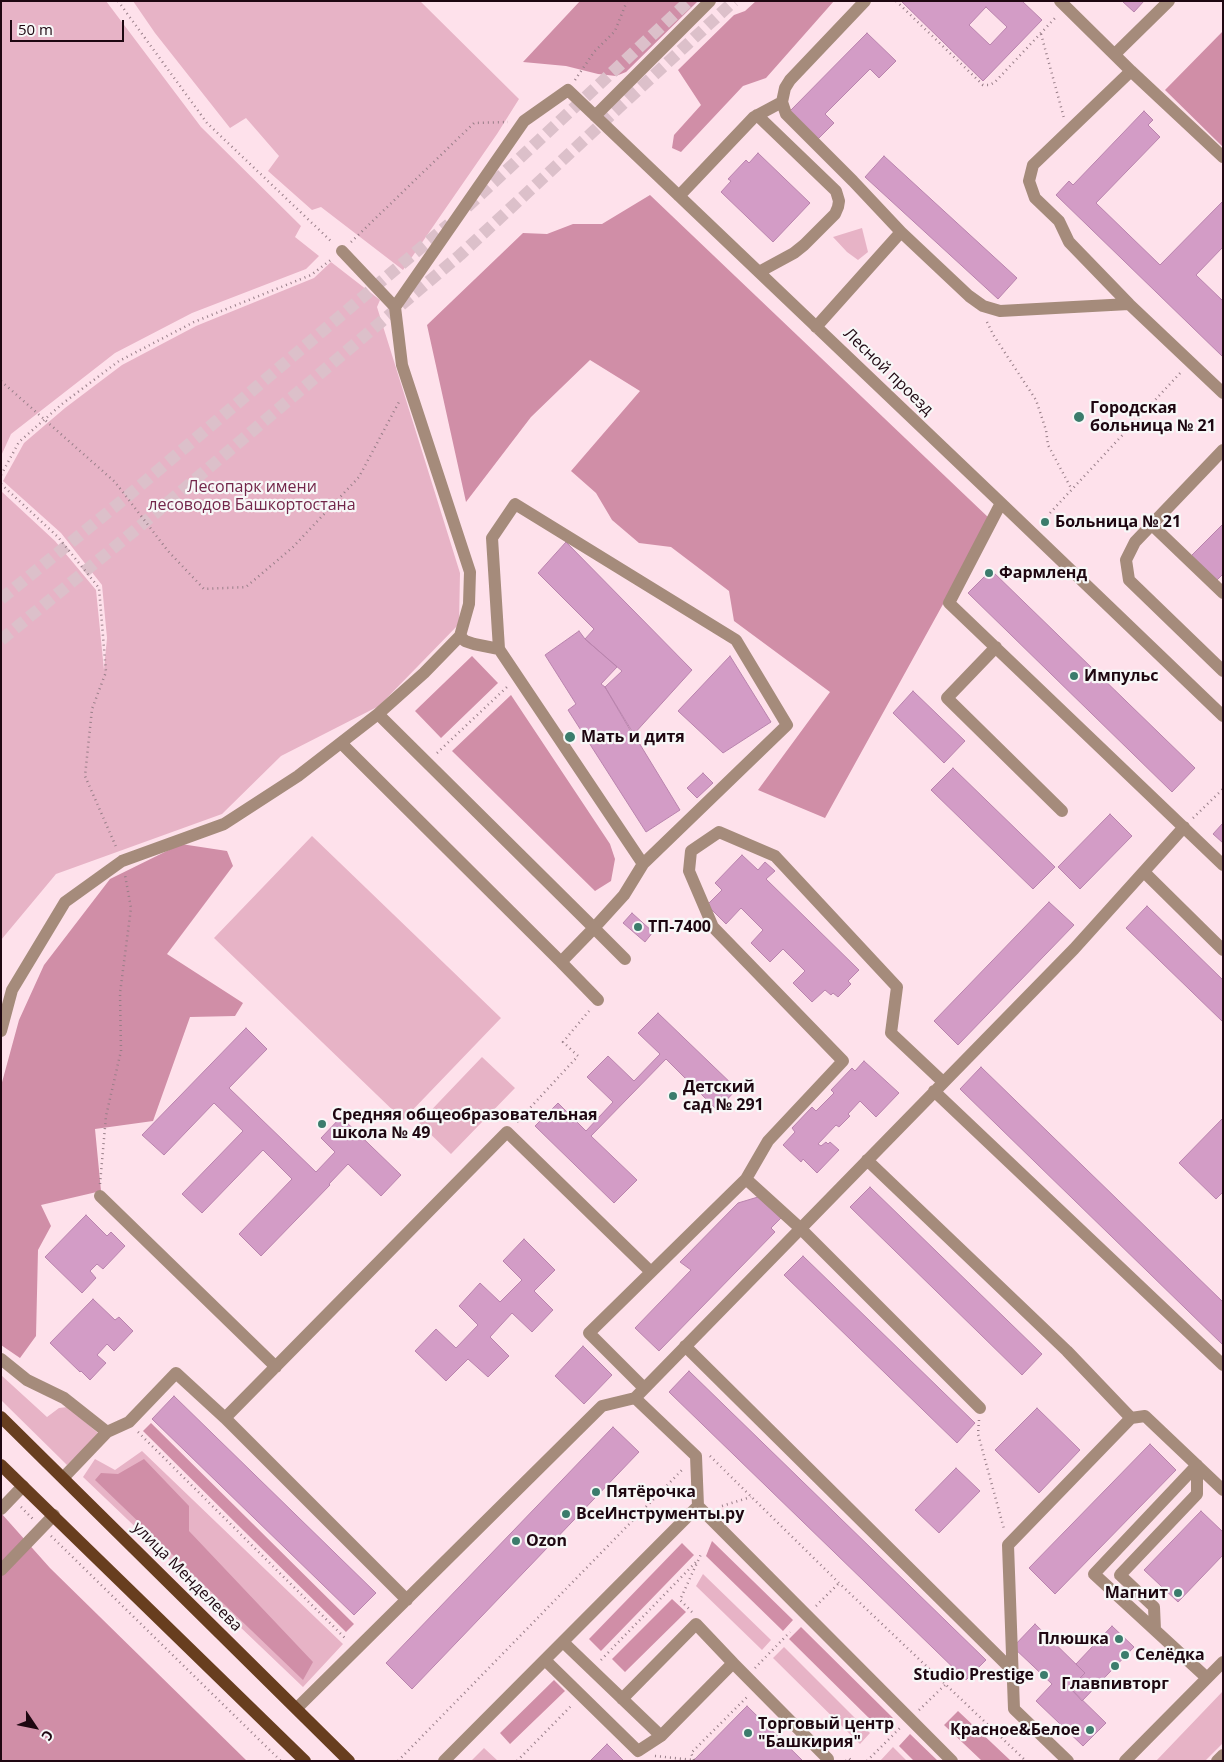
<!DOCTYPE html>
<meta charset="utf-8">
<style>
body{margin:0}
#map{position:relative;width:1224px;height:1762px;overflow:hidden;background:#fee1eb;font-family:"Open Sans",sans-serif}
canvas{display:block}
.frame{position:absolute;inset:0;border:2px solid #1e0711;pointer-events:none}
.north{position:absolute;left:10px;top:1702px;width:50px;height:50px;-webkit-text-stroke:4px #f7f7f7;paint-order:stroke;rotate:124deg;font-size:14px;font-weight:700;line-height:20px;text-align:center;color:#1e0711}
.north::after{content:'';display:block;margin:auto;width:18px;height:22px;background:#1e0711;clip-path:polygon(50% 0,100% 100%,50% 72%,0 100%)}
.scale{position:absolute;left:10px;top:20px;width:114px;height:22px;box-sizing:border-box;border:2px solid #1e0711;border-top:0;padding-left:6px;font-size:15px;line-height:18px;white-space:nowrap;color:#1e0711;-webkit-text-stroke:4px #f7f7f7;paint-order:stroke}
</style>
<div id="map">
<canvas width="1224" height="1762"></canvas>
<div class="frame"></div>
<div class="north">С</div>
<div class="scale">50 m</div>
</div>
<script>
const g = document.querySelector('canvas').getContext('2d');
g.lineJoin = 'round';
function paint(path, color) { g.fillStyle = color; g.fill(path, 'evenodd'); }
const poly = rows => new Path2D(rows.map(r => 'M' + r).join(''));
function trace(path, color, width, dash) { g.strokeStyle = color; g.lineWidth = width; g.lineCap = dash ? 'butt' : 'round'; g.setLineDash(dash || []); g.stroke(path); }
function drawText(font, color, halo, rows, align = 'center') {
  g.font = font + ' "Open Sans",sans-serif'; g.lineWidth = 4.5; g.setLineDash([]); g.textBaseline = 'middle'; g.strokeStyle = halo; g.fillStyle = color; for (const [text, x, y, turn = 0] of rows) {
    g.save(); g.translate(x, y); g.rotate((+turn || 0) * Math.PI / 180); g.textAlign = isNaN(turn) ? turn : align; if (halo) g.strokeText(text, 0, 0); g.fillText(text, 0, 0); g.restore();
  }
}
const green = poly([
 [1,1,106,1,201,127,301,226,295,237,319,256,306,269,192,313,115,353,11,434,1,456],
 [133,1,420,1,519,99,497,134,403,270,321,207,312,210,268,171,279,156,246,118,230,128,155,33],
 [862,228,868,252,858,260,847,252,833,237],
 [331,262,380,300,377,307,460,573,459,624,379,706,281,756,222,814,56,874,1,940,1,491,55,541,96,590,104,670,107,638,102,585,61,533,3,481,24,443,65,408,122,365,196,326,314,278],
 [312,836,501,1018,403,1120,214,938],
 [482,1057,515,1088,451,1154,419,1123],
 [1,1375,47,1417,59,1408,68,1407,99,1434,67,1465,1,1400],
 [142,1451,343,1644,303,1687,83,1477,95,1459,115,1470],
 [703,1574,771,1640,762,1650,696,1586],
 [784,1647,870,1733,860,1744,773,1658],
 [1223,1691,1223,1743,1205,1761,1156,1761],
 [893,1747,907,1761,880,1761],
 [484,1748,498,1761,471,1761]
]);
const forest = poly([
 [580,1,698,1,626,72,616,76,598,74,566,66,523,62],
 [756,1,834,1,766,78,743,86,681,152,672,148,674,135,701,105,678,70,734,15,745,11],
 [1223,31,1223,147,1165,90],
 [650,195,990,519,825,818,758,790,830,692,734,621,729,591,671,547,639,543,612,520,596,493,571,471,640,391,590,360,531,417,466,502,427,325,523,233,547,234,573,224,602,224],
 [472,656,498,683,441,738,415,711],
 [511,695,610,844,615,859,611,881,595,891,452,751],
 [181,844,227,851,233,866,167,954,243,1003,235,1016,190,1017,153,1121,95,1129,101,1191,41,1205,51,1226,38,1250,36,1336,20,1358,1,1345,1,1086,19,1020,44,965,110,879],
 [151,1423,354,1624,346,1632,143,1431],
 [144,1459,189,1506,189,1531,313,1662,303,1680,95,1480,101,1473,118,1474],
 [1,1513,50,1568,247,1761,1,1761],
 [712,1541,793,1620,783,1631,706,1556],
 [682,1543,694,1555,601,1651,589,1639],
 [672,1599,686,1612,625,1672,612,1659],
 [801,1627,893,1718,881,1730,789,1639],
 [554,1680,565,1691,510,1744,500,1733],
 [958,1711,1011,1761,982,1761,944,1725],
 [910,1734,938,1761,914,1761,899,1746]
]);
const building = poly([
 [901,1,1022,1,1042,20,983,81,901,1],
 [986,7,1007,27,990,45,969,25,986,7],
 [1122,1,1144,1,1134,12,1122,1],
 [867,33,896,61,879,78,870,69,825,114,834,123,818,139,790,111,867,33],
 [1144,111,1153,120,1148,125,1160,137,1096,203,1160,265,1223,201,1223,247,1196,275,1223,301,1223,357,1056,195,1069,181,1073,185,1144,111],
 [758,153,810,203,773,242,721,192,731,181,728,179,746,160,749,163,758,153],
 [884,156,1017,278,998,299,865,177,884,156],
 [1223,524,1223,574,1216,581,1191,556,1223,524],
 [566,542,692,670,633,735,605,687,622,671,585,639,594,629,538,573,566,542],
 [991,570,1195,768,1172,792,968,593,991,570],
 [579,631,585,639,617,667,601,684,605,687,680,810,646,832,568,710,576,704,545,655,579,631],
 [730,656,771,722,723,753,678,711,730,656],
 [913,691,965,741,944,763,893,713,913,691],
 [953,768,1055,867,1033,889,931,790,953,768],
 [703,773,713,783,697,798,687,788,703,773],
 [1110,814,1132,836,1080,889,1058,867,1110,814],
 [1223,823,1223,843,1213,834,1223,823],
 [742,855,758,870,765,862,775,871,766,879,859,970,848,981,851,984,838,997,833,993,831,995,825,990,812,1002,793,983,805,971,783,949,770,962,751,943,763,930,741,908,726,924,707,905,722,890,715,883,742,855],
 [1049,902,1074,925,958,1045,934,1021,1049,902],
 [1147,906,1223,980,1223,1022,1126,928,1147,906],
 [632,913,653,932,645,942,623,923,632,913],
 [658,1013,737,1089,717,1110,666,1059,591,1136,637,1180,614,1203,535,1126,558,1103,586,1131,613,1102,587,1077,608,1056,634,1081,660,1054,638,1033,658,1013],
 [246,1028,267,1049,229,1088,316,1172,335,1152,321,1138,341,1117,401,1175,381,1196,348,1164,329,1184,330,1185,261,1256,239,1234,292,1179,263,1150,202,1213,182,1194,243,1131,214,1103,164,1155,142,1135,246,1028],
 [864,1061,899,1093,876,1117,860,1101,848,1114,850,1116,839,1127,836,1125,818,1144,821,1146,826,1142,828,1144,830,1142,839,1150,817,1173,803,1159,801,1162,783,1145,795,1132,792,1128,812,1107,816,1111,834,1093,831,1090,852,1068,855,1071,864,1061],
 [981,1067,1223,1302,1223,1345,960,1089,981,1067],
 [1223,1118,1223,1192,1216,1199,1179,1163,1223,1118],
 [870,1187,1042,1354,1022,1375,850,1207,870,1187],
 [758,1197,781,1218,771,1228,775,1232,659,1351,635,1328,691,1270,680,1262,738,1203,758,1197],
 [86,1215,107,1236,111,1232,125,1246,103,1269,97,1264,90,1271,96,1278,82,1293,45,1257,86,1215],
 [524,1239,555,1270,534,1291,553,1310,532,1332,512,1313,490,1337,509,1356,488,1377,468,1359,446,1381,415,1351,436,1329,456,1348,478,1325,459,1306,480,1283,500,1302,522,1280,503,1261,524,1239],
 [803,1256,975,1423,957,1443,784,1275,803,1256],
 [93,1299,115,1320,119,1317,133,1331,114,1351,107,1344,97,1355,106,1363,90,1380,81,1371,80,1372,50,1343,93,1299],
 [583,1346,612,1375,584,1404,555,1376,583,1346],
 [689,1371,986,1660,966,1680,669,1392,689,1371],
 [174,1396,376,1593,354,1615,152,1419,174,1396],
 [1037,1408,1080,1450,1039,1493,995,1450,1037,1408],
 [613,1427,639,1452,412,1689,386,1663,613,1427],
 [1150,1444,1176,1470,1055,1594,1029,1568,1150,1444],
 [956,1468,980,1491,939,1533,915,1510,956,1468],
 [1201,1511,1223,1532,1223,1555,1178,1602,1144,1570,1201,1511],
 [1035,1624,1085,1673,1070,1688,1106,1723,1083,1746,1036,1701,1052,1684,1013,1647,1035,1624],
 [1112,1626,1134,1647,1082,1701,1070,1688,1085,1673,1076,1664,1112,1626],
 [747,1706,803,1761,693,1761,747,1706],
 [607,1744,624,1761,590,1761,607,1744]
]);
const majorTunnel = poly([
 [467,207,689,1],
 [1,599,123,500,449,224],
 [1,640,139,527,460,255,734,1]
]);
const path = poly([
 [118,1,207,123,333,243],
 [896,1,983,85,990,85,995,82,1056,17],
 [1041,34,1064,118],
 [575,80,594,52,615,31,627,1],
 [351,242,474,123,508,122],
 [987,322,994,336,1036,400,1046,430,1048,445,1072,490],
 [1,381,115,482,168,551,204,589,246,587,293,547,359,477,400,400],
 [1,475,19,442,62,404,119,361,194,322,311,275,332,259],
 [1,484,58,537,99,588,106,672,92,709,85,776,117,849],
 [1050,513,1182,371],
 [437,753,508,686],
 [1193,818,1223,789],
 [517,1122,578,1056,563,1042,589,1011],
 [100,1184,106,1116,121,1051,120,993,131,908,125,875],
 [979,1420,978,1434,1004,1529],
 [138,1432,347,1640],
 [710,1456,839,1583,1026,1761],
 [722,1506,751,1497],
 [21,1507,33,1519],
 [51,1536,281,1761],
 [816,1606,839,1583],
 [692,1612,680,1600,702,1552],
 [601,1660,696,1562],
 [755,1668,790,1632],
 [919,1710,945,1685],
 [655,1756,694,1760],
 [694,1760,691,1753,748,1696],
 [398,1761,682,1470],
 [517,1761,572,1705],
 [846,1761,849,1758,852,1761],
 [867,1761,901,1727]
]);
const minor = poly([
 [865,1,790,80,785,88,782,102,786,114,853,181,901,232],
 [1060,1,1131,71,1223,157],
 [1115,54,1169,1],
 [757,115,836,191,839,201,838,207,835,214,804,245,794,253,759,272],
 [595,116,710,1],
 [679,196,754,117,782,102],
 [342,251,395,307],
 [1129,304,1069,242,1059,221,1035,198,1029,181,1033,165,1131,71],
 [816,327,901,232,969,296,983,306,1000,311,1129,304,1223,393],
 [1223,450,1135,542,1126,560,1129,580,1223,671],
 [1001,503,949,603,1223,865],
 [1152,525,1223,593],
 [460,636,465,641,474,644,499,649,643,864,624,895,594,928,625,959],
 [996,647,947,698,1062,811],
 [499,649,492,538,515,504,736,640,787,725,643,864],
 [341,743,561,962,594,928,378,714],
 [1144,872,1223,950],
 [561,962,598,1000],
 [1,1031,12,990,65,902,122,861,224,824,298,776,378,714,424,673,460,636,469,604,470,572,402,365,395,307,524,121,568,90,1001,503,1223,716],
 [934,1091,1223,1365],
 [867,1160,1067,1351,1131,1418,1145,1416,1223,1490],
 [746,1179,768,1141,843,1061,713,927,689,871,691,851,719,832,775,856,897,987,891,1033,943,1082],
 [100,1196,276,1367],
 [685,1346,1012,1670],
 [1,1359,27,1380,64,1398,107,1432],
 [644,1388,589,1333,746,1179,800,1228,980,1408],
 [225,1418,507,1132,651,1272],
 [1197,1465,1094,1574,1207,1678],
 [64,1477,107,1432,129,1422,176,1373,225,1418,407,1600],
 [1,1509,23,1486],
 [1,1570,54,1515],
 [1155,1630,1154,1607,1120,1575,1197,1494,1197,1465],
 [563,1642,661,1736],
 [545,1660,638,1751,661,1736,733,1663,828,1759],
 [622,1699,696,1624,733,1663],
 [297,1708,602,1406,635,1398],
 [444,1761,698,1506],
 [952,1761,698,1506,696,1456,635,1398,1074,949,1184,827],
 [1068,1761,1014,1709,1008,1545,1131,1418],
 [1125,1761,1223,1662],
 [1217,1761,1223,1755]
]);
const major = poly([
 [1,1417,349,1761],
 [1,1465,305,1761]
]);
const markers = [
 [1079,417,6,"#3b7c6c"],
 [1045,522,5,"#3b7c6c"],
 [989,573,5,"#3b7c6c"],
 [1074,676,5,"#3b7c6c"],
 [570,737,6,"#3b7c6c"],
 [638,927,5,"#3b7c6c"],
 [673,1096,5,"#3b7c6c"],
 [322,1124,5,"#3b7c6c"],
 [596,1492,5,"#3b7c6c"],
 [566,1514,5,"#3b7c6c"],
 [516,1541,5,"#3b7c6c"],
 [1178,1593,5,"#3b7c6c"],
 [1119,1639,5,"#3b7c6c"],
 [1125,1655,5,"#3b7c6c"],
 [1115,1666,5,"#3b7c6c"],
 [1044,1675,5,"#3b7c6c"],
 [1090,1730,5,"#3b7c6c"],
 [748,1733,5,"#3b7c6c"]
];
const streetNames = [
 ["Лесной проезд",888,372,44],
 ["улица Менделеева",187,1577,45]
];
const poiNames = [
 ["Городская",1090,408],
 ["больница № 21",1090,426],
 ["Больница № 21",1055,522],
 ["Фармленд",999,573],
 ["Импульс",1084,676],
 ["Мать и дитя",581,737],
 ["ТП-7400",648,927],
 ["Детский",683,1087],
 ["сад № 291",683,1105],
 ["Средняя общеобразовательная",332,1115],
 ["школа № 49",332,1133],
 ["Пятёрочка",606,1492],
 ["ВсеИнструменты.ру",576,1514],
 ["Ozon",526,1541],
 ["Магнит",1168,1593,"right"],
 ["Плюшка",1109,1639,"right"],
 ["Селёдка",1135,1655],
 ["Studio Prestige",1034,1675,"right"],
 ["Главпивторг",1115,1684,"center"],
 ["Торговый центр",758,1724],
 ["\"Башкирия\"",758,1742],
 ["Красное&Белое",1080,1730,"right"]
];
const parkNames = [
 ["Лесопарк имени",252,487],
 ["лесоводов Башкортостана",252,505]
];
paint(green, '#e7b3c6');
paint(forest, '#d08ea7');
paint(building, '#d39cc6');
trace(building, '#b983ad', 1);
trace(majorTunnel, '#dcc0ca', 12, [12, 6]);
trace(path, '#987e88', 2.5, [1, 4]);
trace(minor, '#a58b7b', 12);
trace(major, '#683e1f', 12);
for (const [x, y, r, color] of markers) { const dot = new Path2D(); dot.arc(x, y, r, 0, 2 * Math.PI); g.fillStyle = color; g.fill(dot); trace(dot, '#f7f7f7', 2); }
drawText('16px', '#1e0711', '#f7f7f7', streetNames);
drawText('bold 16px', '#1e0711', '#f7f7f7', poiNames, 'left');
drawText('16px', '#73264a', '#f7f7f7', parkNames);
</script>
